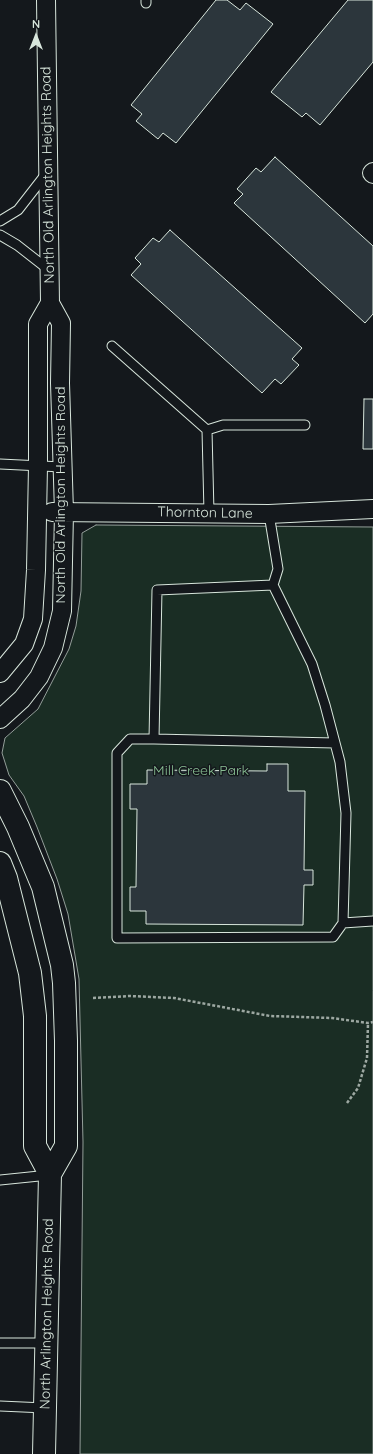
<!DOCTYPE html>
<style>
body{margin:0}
#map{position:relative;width:373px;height:1454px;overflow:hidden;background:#14181c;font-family:Quicksand,sans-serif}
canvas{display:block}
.north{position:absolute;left:16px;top:16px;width:40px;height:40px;-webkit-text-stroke:3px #14181c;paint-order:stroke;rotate:0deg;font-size:11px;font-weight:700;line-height:16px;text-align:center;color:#d8e6dc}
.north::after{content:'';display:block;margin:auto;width:14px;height:18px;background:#d8e6dc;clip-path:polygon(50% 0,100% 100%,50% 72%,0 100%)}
</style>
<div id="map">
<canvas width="373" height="1454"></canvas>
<div class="north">N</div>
</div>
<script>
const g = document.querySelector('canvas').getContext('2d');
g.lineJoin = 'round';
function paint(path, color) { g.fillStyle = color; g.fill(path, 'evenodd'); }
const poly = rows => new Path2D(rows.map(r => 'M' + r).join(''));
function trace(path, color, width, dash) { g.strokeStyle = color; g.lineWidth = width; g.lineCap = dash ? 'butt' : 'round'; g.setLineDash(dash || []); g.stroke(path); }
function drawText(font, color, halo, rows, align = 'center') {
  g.font = font + ' Quicksand,sans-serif'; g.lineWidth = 3; g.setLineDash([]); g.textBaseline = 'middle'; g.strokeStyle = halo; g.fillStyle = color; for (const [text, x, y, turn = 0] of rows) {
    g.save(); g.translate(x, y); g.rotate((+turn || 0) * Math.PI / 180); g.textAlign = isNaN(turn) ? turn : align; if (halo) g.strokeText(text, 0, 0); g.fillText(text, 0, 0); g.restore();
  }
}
const green = poly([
 [96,525,373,527,373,1454,80,1454,83,1142,79,979,68,914,57,879,37,827,24,796,9,775,2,753,5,738,38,709,69,649,76,626,81,591,82,533,96,525]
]);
const building = poly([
 [216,0,227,0,240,10,246,3,273,24,176,143,163,133,158,139,136,121,142,114,131,105,216,0],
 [348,0,373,0,373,62,320,125,306,113,302,117,271,92,348,0],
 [275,157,373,246,373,314,365,323,234,203,243,194,237,189,256,168,261,172,275,157],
 [170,230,302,348,292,359,299,365,281,384,275,379,262,393,131,275,141,264,135,258,153,238,159,242,170,230],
 [364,399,373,399,373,449,363,449,364,399],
 [267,764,288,764,288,791,305,791,304,870,313,870,313,885,304,885,303,925,146,924,146,911,130,911,130,887,136,887,137,809,130,809,130,784,147,784,147,770,267,771,267,764]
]);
const path = poly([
 [93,998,130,996,174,998,270,1016,332,1018,368,1023,373,1022],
 [347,1103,358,1088,367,1058,368,1023]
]);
const service = poly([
 [146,3,146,0],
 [0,221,18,210,46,174],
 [0,235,17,245,49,270],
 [112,346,207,430,209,513],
 [207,430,223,425,305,425],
 [0,464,62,467],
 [269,514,278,569,273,585,312,664,325,705,340,762,346,813,343,923,373,921],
 [273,585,157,590,154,739,335,743],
 [154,739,130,739,117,753,117,938,333,937,343,923],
 [0,1180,49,1175],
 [0,1343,47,1343],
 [0,1406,45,1408]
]);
const minor = poly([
 [373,172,372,173,373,174],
 [52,512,269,514,373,509],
 [0,673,24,644,33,619,36,570,38,466,38,324,50,303],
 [0,719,22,699,39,677,53,648,62,611,64,512,60,383,61,323,50,303,46,0]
]);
const secondary = poly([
 [0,791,18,827,43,887,62,965,64,983,66,1041,66,1146,50,1174,44,1454],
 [0,863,6,878,30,973,35,1016,35,1146,50,1174]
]);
const streetNames = [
 ["North Old Arlington Heights Road",48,175,-91],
 ["North Old Arlington Heights Road",61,495,-90],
 ["Thornton Lane",205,513,1],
 ["North Arlington Heights Road",47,1314,-89]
];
const parkNames = [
 ["Mill Creek Park",201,771]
];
paint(green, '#1a2d24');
trace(green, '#939e99', 1);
paint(building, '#2c363c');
trace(building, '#d8e6dc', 1);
trace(service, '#d8e6dc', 11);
trace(minor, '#d8e6dc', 20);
trace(secondary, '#d8e6dc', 24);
trace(path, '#9da8a2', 2.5, [3, 2]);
trace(service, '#14181c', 9);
trace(minor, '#14181c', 18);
trace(secondary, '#14181c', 22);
drawText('14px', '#d8e6dc', '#14181c', streetNames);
drawText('14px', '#8ac095', '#14181c', parkNames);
</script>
